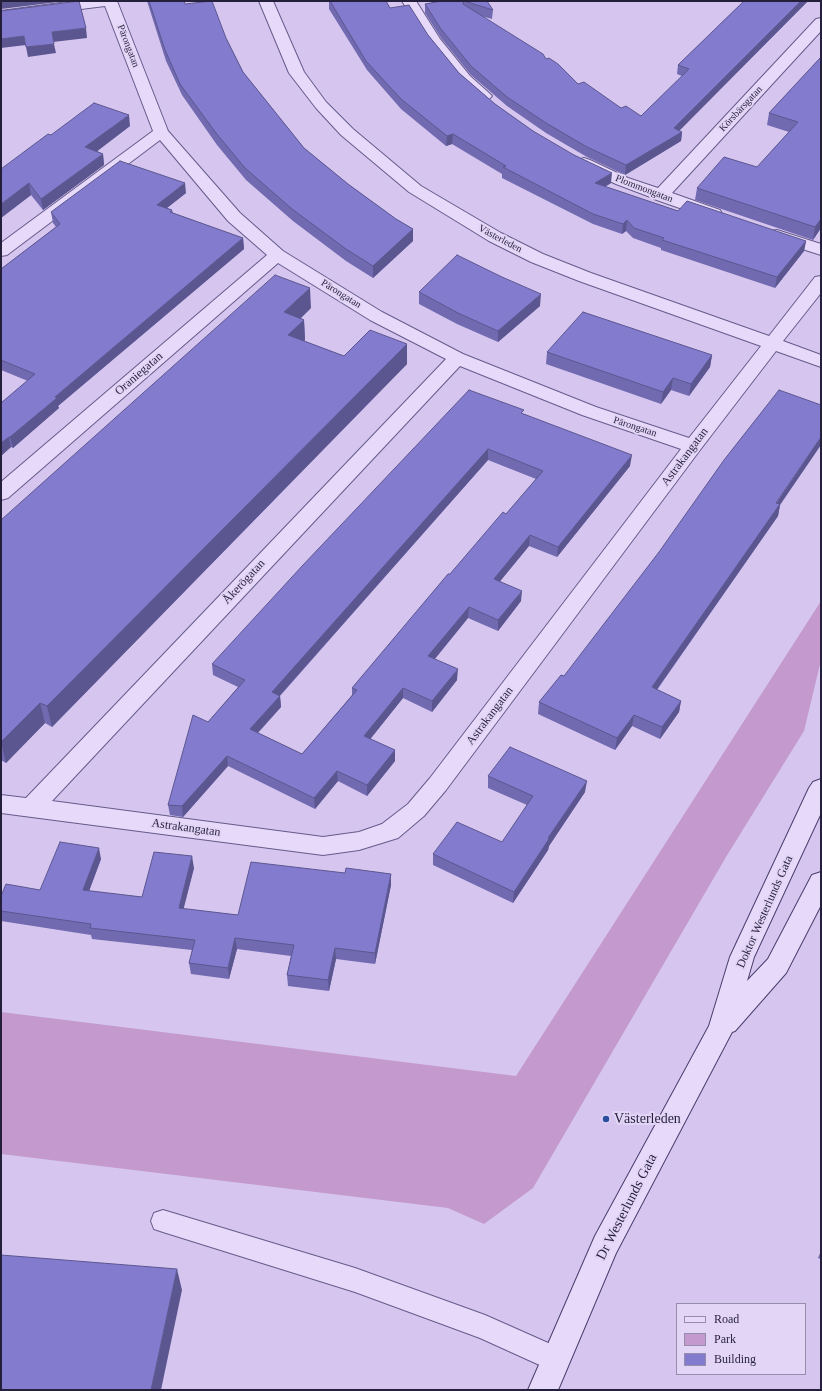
<!DOCTYPE html>
<meta charset="utf-8">
<style>
body{margin:0}
#map{position:relative;width:822px;height:1391px;overflow:hidden;background:#d6c6ef;font-family:Georgia,serif}
canvas{display:block}
.frame{position:absolute;inset:0;border:2px solid #241f3b;pointer-events:none}
.legend{position:absolute;left:676px;top:1303px;width:130px;height:72px;box-sizing:border-box;background:#e2d5f6;border:1px solid #968cab;margin:0;padding:5px 7px;list-style:none;font-size:12px;color:#241f3b}
.legend li{display:flex;align-items:center;gap:8px;height:20px}
.legend b{width:20px;border:1px solid #968cab}
</style>
<div id="map">
<canvas width="822" height="1391"></canvas>
<div class="frame"></div>
<ul class="legend">
<li><b style="height:5px;background:#e6d9f9"></b>Road</li>
<li><b style="height:11px;background:#c399ce"></b>Park</li>
<li><b style="height:11px;background:#837bce"></b>Building</li>
</ul>
</div>
<script>
const g = document.querySelector('canvas').getContext('2d');
g.lineJoin = 'round';
function paint(path, color) { g.fillStyle = color; g.fill(path, 'evenodd'); }
const poly = rows => new Path2D(rows.map(r => 'M' + r).join(''));
function trace(path, color, width, dash) { g.strokeStyle = color; g.lineWidth = width; g.lineCap = dash ? 'butt' : 'round'; g.setLineDash(dash || []); g.stroke(path); }
function drawText(font, color, halo, rows, align = 'center') {
  g.font = font + ' Georgia,serif'; g.lineWidth = 4; g.setLineDash([]); g.textBaseline = 'middle'; g.strokeStyle = halo; g.fillStyle = color; for (const [text, x, y, turn = 0] of rows) {
    g.save(); g.translate(x, y); g.rotate((+turn || 0) * Math.PI / 180); g.textAlign = isNaN(turn) ? turn : align; if (halo) g.strokeText(text, 0, 0); g.fillText(text, 0, 0); g.restore();
  }
}
const green = poly([
 [821,601,821,660,804,731,726,857,533,1188,484,1224,448,1208,1,1154,1,1012,516,1076]
]);
const lane = poly([
 [163,1210,355,1268,485,1315,564,1350,568,1359,564,1368,555,1372,480,1338,355,1292,163,1232,154,1229,151,1221,154,1213,163,1210]
]);
const street = poly([
 [75,1,117,1,168,131,240,213,283,251,382,312,463,354,596,407,689,438,761,346,579,281,531,262,489,241,409,192,341,135,316,108,289,73,259,1,273,1,304,72,326,102,353,129,421,186,501,233,543,254,591,273,769,336,815,277,821,276,821,293,783,341,821,355,821,367,776,351,700,450,446,790,424,816,398,838,359,850,323,855,1,813,1,795,26,798,446,359,370,320,278,263,8,498,1,500,1,482,267,255,228,221,160,140,7,255,1,256,1,243,153,131,105,6,1,19,1,11,75,1],
 [460,366,582,415,681,449,430,778,408,804,382,824,359,832,323,837,52,801,460,366],
 [402,1,416,1,440,39,470,76,489,93,492,96,489,99,484,101,479,99,460,82,429,44,402,1],
 [821,18,821,31,672,193,720,210,722,214,720,218,714,219,708,218,654,199,653,198,616,184,578,166,576,163,578,160,584,158,590,160,628,178,658,188,816,19,821,18],
 [777,230,821,244,821,255,771,239,769,235,771,231,777,230]
]);
const secondary = poly([
 [821,779,821,813,754,957,747,981,768,959,812,875,821,872,821,905,786,973,735,1031,732,1032,616,1253,558,1390,528,1390,595,1236,709,1026,730,957,809,788,813,782,821,779]
]);
const wall = poly([
 [147,1,184,1,185,4,226,38,243,72,304,148,348,184,396,219,413,229,413,241,373,278,346,261,293,221,246,180,217,145,182,95,166,61],
 [329,1,386,1,390,8,428,35,459,73,495,104,533,131,611,183,605,187,678,211,806,241,804,251,775,288,661,250,661,248,633,238,626,231,622,234,593,224,502,178,502,174,452,144,446,146,401,109,367,70,329,9],
 [442,1,487,1,493,10,492,19,481,16,546,59,578,84,621,108,641,116,682,76,677,74,678,65,743,2,743,1,808,1,679,131,682,132,681,141,625,175,587,157,546,133,507,106,471,75,441,38,425,13,425,4],
 [821,57,821,228,813,240,695,200,697,188,757,167,789,132,767,125,769,113],
 [130,126,97,151,103,154,104,165,43,210,31,195,1,218,51,135],
 [186,193,167,208,172,210,173,213,243,238,244,249,58,406,59,408,13,448,11,447,1,456,1,403,28,381,1,370,1,269,56,227,53,223,51,212],
 [419,292,540,306,498,342,457,324,419,304],
 [311,308,301,318,304,320,305,340,304,341,344,356,407,364,52,727,45,723,6,763,1,760,1,520],
 [547,352,712,355,710,367,689,396,671,390,661,404,546,364],
 [524,414,630,466,557,557,529,546,500,581,521,601,498,631,468,618,435,659,457,680,432,712,403,698,370,739,395,750,395,761,367,796,338,781,315,809,228,766,183,817,170,815,168,805,208,722,238,687,213,675,212,664],
 [488,460,536,479,506,514,450,574,352,688,352,695,302,754,258,733,281,707,280,696],
 [780,505,778,516,657,690,681,701,679,712,660,739,632,726,615,750,538,714,539,702,564,676],
 [488,776,585,792,549,846,548,850,513,903,433,865,433,854,502,842,527,805,488,788],
 [101,859,89,891,142,897,194,868,183,909,238,915,345,873,391,874,391,885,375,964,336,959,329,991,288,986,287,975,291,956,237,949,229,979,191,974,189,963,192,950,92,939,91,935,1,921,1,896,40,890],
 [821,1251,821,1259,818,1258]
]);
const shadedWall = poly([
 [1,1,66,1,1,9],
 [801,1,808,1,673,137,674,128],
 [86,28,87,38,53,42,52,32],
 [24,36,26,45,1,48,1,39],
 [54,44,56,53,28,57,26,47],
 [129,115,130,126,87,159,85,147],
 [682,132,681,141,625,175,626,165],
 [453,134,452,144,446,146,447,136],
 [103,154,104,165,43,210,41,199],
 [612,173,611,183,594,193,595,183],
 [29,183,31,195,1,218,1,204],
 [185,183,186,193,158,215,157,205],
 [821,219,821,228,813,240,815,227],
 [627,220,626,231,622,234,623,224],
 [413,229,413,241,373,278,373,266],
 [243,238,244,249,58,406,59,408,13,448,10,437,55,397],
 [806,241,804,251,775,288,777,277],
 [310,288,311,308,285,333,284,312],
 [541,294,540,306,498,342,498,331],
 [304,320,305,340,289,356,288,335],
 [407,344,407,364,52,727,47,706],
 [712,355,710,367,689,396,691,384],
 [673,378,671,390,661,404,663,392],
 [9,437,11,447,1,456,1,443],
 [821,437,821,445,780,505,778,516,650,699,652,687],
 [488,449,488,460,273,703,272,692],
 [632,455,630,466,557,557,558,547],
 [530,535,529,546,493,590,494,579],
 [522,591,521,601,498,631,498,620],
 [469,607,468,618,428,667,428,656],
 [458,669,457,680,432,712,432,701],
 [403,688,403,698,364,747,364,736],
 [280,696,281,707,251,740,250,729],
 [681,701,679,712,660,739,662,727],
 [40,703,45,723,6,763,1,742],
 [634,715,632,726,615,750,617,738],
 [395,750,395,761,367,796,367,785],
 [227,756,228,766,183,817,182,806],
 [337,771,338,781,315,809,314,798],
 [587,781,585,792,549,846,548,850,513,903,514,892,548,838],
 [99,848,101,859,85,902,83,890],
 [192,856,194,868,181,919,179,908],
 [391,874,391,885,375,964,375,953],
 [235,938,237,949,229,979,228,968],
 [335,948,336,959,329,991,328,980],
 [177,1269,182,1290,161,1390,151,1390]
]);
const building = poly([
 [79,1,86,28,52,32,54,44,26,47,24,36,1,39,1,11,79,1],
 [149,1,184,1,185,4,212,1,226,38,243,72,304,148,348,184,396,219,413,229,373,266,346,249,292,209,245,168,216,133,180,84,165,50,149,1],
 [330,1,386,1,390,8,409,5,428,35,459,73,495,104,533,131,574,155,612,173,595,183,678,211,687,201,806,241,777,277,662,240,664,238,634,228,627,220,623,224,593,214,503,167,506,166,453,134,447,136,401,99,366,61,330,1],
 [442,1,487,1,493,10,464,1,463,4,543,54,546,59,549,58,558,64,578,84,584,82,621,108,626,106,641,116,689,69,678,65,744,1,801,1,674,128,682,132,626,165,587,147,546,123,507,97,471,66,441,29,425,4,442,1],
 [821,57,821,219,815,227,697,188,724,157,757,167,798,122,769,113,821,57],
 [94,103,129,115,85,147,103,154,41,199,29,183,1,204,1,169,48,134,51,135,94,103],
 [120,161,185,183,157,205,172,210,170,212,243,238,55,397,57,398,10,437,9,437,1,443,1,403,35,374,1,360,1,269,60,224,51,212,120,161],
 [457,255,502,277,541,294,498,331,458,313,419,292,457,255],
 [275,275,310,288,284,312,304,320,288,335,344,356,370,330,407,344,47,706,40,703,1,742,1,520,275,275],
 [583,312,712,355,691,384,673,378,663,392,547,352,583,312],
 [469,390,524,410,521,413,632,455,558,547,530,535,494,579,522,591,498,620,469,607,428,656,458,669,432,701,403,688,364,736,395,750,367,785,337,771,314,798,227,756,182,806,168,805,193,715,208,722,245,680,212,664,303,565,469,390],
 [488,449,543,471,506,514,503,512,450,574,448,574,352,688,357,690,302,754,250,729,280,696,272,692,488,449],
 [779,390,821,405,821,404,821,437,776,503,780,504,652,687,681,701,662,727,634,715,617,738,539,702,561,675,564,676,659,552,724,460,779,390],
 [510,747,587,781,548,838,549,839,514,892,433,854,457,822,502,842,533,796,488,776,510,747],
 [60,842,99,848,83,890,142,897,154,852,192,856,179,908,238,915,251,862,345,873,346,868,391,874,375,953,335,948,328,980,287,975,294,945,235,938,228,968,189,963,195,940,90,928,91,924,1,911,1,896,6,884,40,890,60,842],
 [1,1255,177,1269,151,1390,1,1390,1,1255]
]);
const markers = [
 [606,1119,4,"#2a4e9b"]
];
const farStreetnames = [
 ["Pärongatan",128,46,69],
 ["Körsbärsgatan",741,109,-47],
 ["Plommongatan",644,189,21],
 ["Västerleden",500,239,28],
 ["Pärongatan",341,294,32],
 ["Pärongatan",635,427,18]
];
const streetNames = [
 ["Oraniegatan",139,374,-41],
 ["Astrakangatan",685,457,-53],
 ["Åkerögatan",244,582,-47],
 ["Astrakangatan",490,716,-53],
 ["Astrakangatan",186,828,8],
 ["Doktor Westerlunds Gata",765,912,-66]
];
const nearPoinames = [
 ["Västerleden",614,1119]
];
const nearStreetnames = [
 ["Dr Westerlunds Gata",627,1207,-63]
];
paint(green, '#c399ce');
trace(lane, '#655b8b', 2);
trace(street, '#655b8b', 2);
trace(secondary, '#473e6d', 2);
paint(lane, '#e6d9f9');
paint(street, '#e6d9f9');
paint(secondary, '#e6d9f9');
paint(wall, '#716ab1');
paint(shadedWall, '#5c5690');
paint(building, '#837bce');
trace(building, '#5c5690', 1);
for (const [x, y, r, color] of markers) { const dot = new Path2D(); dot.arc(x, y, r, 0, 2 * Math.PI); g.fillStyle = color; g.fill(dot); trace(dot, '#e2d5f6', 1.5); }
drawText('10px', '#241f3b', '#e2d5f6', farStreetnames);
drawText('12px', '#241f3b', '#e2d5f6', streetNames);
drawText('14px', '#241f3b', '#e2d5f6', nearPoinames, 'left');
drawText('14px', '#241f3b', '#e2d5f6', nearStreetnames);
</script>
